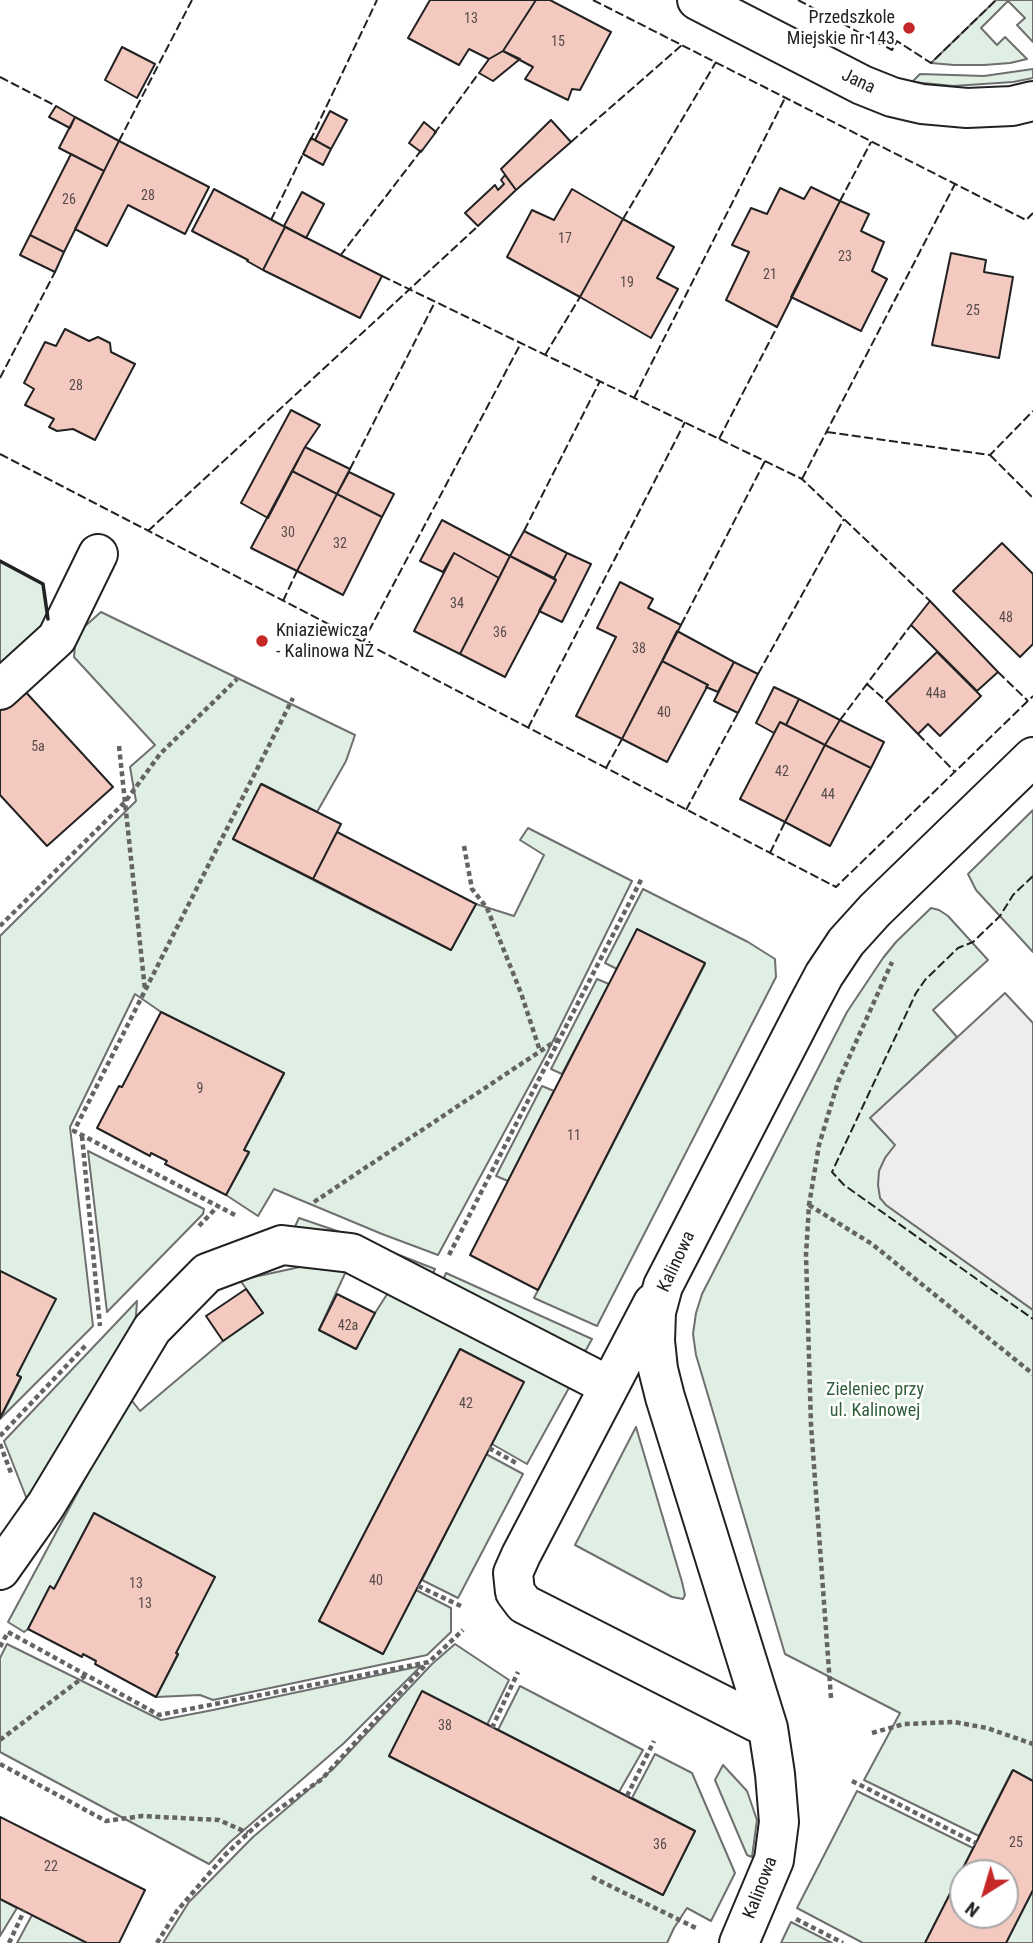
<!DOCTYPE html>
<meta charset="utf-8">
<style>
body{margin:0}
#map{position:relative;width:1033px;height:1943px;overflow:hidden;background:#fff;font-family:"Roboto Condensed",sans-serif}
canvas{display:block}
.north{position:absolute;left:949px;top:1859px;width:70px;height:70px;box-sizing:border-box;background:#fff;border:2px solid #a7a7a7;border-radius:50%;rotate:217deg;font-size:19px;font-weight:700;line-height:28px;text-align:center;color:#222}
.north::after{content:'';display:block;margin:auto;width:24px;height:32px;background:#c62828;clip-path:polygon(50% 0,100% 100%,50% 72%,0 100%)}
</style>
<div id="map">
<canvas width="1033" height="1943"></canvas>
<div class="north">N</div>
</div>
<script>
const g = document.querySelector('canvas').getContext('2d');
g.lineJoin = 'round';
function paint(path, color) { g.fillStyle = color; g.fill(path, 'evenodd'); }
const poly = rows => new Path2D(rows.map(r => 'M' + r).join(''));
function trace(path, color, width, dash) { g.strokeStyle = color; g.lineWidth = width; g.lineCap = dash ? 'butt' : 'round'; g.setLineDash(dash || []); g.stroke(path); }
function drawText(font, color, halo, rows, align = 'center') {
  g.font = font + ' "Roboto Condensed",sans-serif'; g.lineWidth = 5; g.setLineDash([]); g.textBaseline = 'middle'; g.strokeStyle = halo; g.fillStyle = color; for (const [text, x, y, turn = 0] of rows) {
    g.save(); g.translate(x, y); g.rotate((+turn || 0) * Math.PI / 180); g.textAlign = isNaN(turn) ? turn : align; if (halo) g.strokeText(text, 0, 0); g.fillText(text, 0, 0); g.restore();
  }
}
const green = poly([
 [996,0,1033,0,1033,42,1017,25,1025,18,1008,1,981,28,997,45,1005,37,1027,59,1010,63,984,65,954,65,931,63,996,0],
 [1033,69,1033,78,1013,82,953,86,912,82,920,74,984,76,1033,69],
 [0,561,43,584,49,626,0,672,0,561],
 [101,612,355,735,346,761,317,812,262,784,233,839,451,950,476,904,514,916,544,855,520,840,528,828,632,881,547,1053,438,1255,382,1234,274,1189,258,1216,226,1195,249,1153,244,1150,284,1074,161,1012,135,994,70,1127,93,1326,0,1419,21,1378,17,1375,55,1299,0,1271,0,936,136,801,130,767,155,745,74,657,76,634,101,612],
 [1033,810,1033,952,976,890,968,874,1033,810],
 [643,889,748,942,775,959,776,977,597,1326,534,1298,705,964,617,969,605,963,643,889],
 [931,908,939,910,948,916,988,960,933,1010,957,1037,871,1118,896,1145,885,1158,886,1205,1033,1310,1033,1781,1012,1771,979,1836,864,1780,900,1713,785,1654,696,1355,693,1334,696,1313,702,1294,847,1012,883,958,896,942,931,908],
 [597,979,609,984,562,1074,551,1069,597,979],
 [542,1086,554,1091,508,1181,496,1176,542,1086],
 [88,1151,204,1209,203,1214,107,1312,88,1151],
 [299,1218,340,1232,435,1269,430,1279,290,1237,299,1218],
 [309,1265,347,1269,319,1330,356,1349,375,1313,393,1285,570,1386,527,1464,492,1444,523,1382,460,1349,319,1621,383,1654,416,1590,451,1608,451,1632,427,1655,213,1700,200,1695,156,1697,178,1655,94,1513,54,1589,50,1587,28,1629,24,1632,8,1622,129,1397,140,1411,223,1341,263,1313,240,1280,309,1265],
 [446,1273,592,1339,586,1350,575,1352,441,1285,446,1273],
 [137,1301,134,1343,28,1502,4,1441,137,1301],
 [636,1427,682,1582,685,1595,683,1599,672,1597,575,1545,636,1427],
 [486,1454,523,1474,458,1598,422,1580,486,1454],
 [7,1644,161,1720,213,1710,421,1666,344,1743,229,1843,209,1864,0,1752,0,1658,7,1644],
 [455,1644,509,1680,487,1725,389,1756,663,1895,695,1831,632,1798,655,1754,692,1773,735,1873,711,1921,687,1908,674,1928,667,1943,163,1943,189,1902,253,1837,334,1768,432,1664,455,1644],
 [520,1686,643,1750,619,1792,498,1730,520,1686],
 [723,1765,747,1791,757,1820,752,1857,747,1855,715,1780,723,1765],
 [857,1791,973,1848,925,1943,863,1943,797,1908,857,1791],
 [1033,1890,1033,1943,1006,1943,1033,1890],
 [0,1899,17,1908,0,1936,0,1899],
 [32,1915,87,1943,17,1943,32,1915],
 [791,1922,832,1943,781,1943,791,1922]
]);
const parking = poly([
 [1005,993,1033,1023,1033,1310,886,1205,880,1198,878,1185,879,1171,885,1158,895,1145,870,1118,1005,993]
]);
const building = poly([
 [430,0,536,0,503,51,489,59,469,49,459,65,408,38,430,0],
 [536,0,550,0,611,32,580,90,572,89,568,100,525,79,533,67,503,51,536,0],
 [122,47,155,64,137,98,105,80,122,47],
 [503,51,520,59,493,81,479,73,489,59,503,51],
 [56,106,75,117,70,128,49,117,56,106],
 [330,111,347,120,331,149,315,140,330,111],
 [75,117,119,141,104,171,59,148,75,117],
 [551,120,571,142,516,190,501,169,551,120],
 [424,122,436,132,421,152,409,143,424,122],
 [311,138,331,149,323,165,303,154,311,138],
 [119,141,209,187,185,234,128,205,107,246,75,229,119,141],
 [71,154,104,171,64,252,30,235,71,154],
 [505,175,516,190,478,226,465,213,495,185,498,190,504,184,501,180,505,175],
 [811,187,840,201,777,327,726,300,749,252,732,245,751,208,767,214,780,188,804,199,811,187],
 [214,189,285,227,263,270,247,261,248,260,192,231,214,189],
 [572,189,623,219,580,297,507,257,532,210,554,220,572,189],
 [302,192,324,204,306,238,284,226,302,192],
 [840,201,869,214,861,231,884,242,872,271,887,279,861,331,791,297,840,201],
 [623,219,674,247,657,278,678,289,651,338,580,297,623,219],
 [285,227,382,276,360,318,263,270,285,227],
 [30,235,64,252,55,272,20,255,30,235],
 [951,253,986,260,984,272,1013,277,999,358,932,345,951,253],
 [65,329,89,341,98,337,110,343,111,352,135,364,95,440,73,429,57,431,49,427,54,419,25,405,34,389,24,383,45,342,56,346,65,329],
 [291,410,320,425,305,447,268,518,241,503,291,410],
 [305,447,350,469,337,494,292,471,305,447],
 [292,471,337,494,297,571,251,548,292,471],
 [349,472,394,494,382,517,337,494,349,472],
 [337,494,382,517,343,595,297,571,337,494],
 [442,520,510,556,499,578,454,553,443,572,420,561,442,520],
 [524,531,567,553,554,578,510,556,524,531],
 [1002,543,1033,574,1033,644,1020,657,953,591,1002,543],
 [454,553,499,578,460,654,414,631,454,553],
 [567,553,591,564,562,622,539,611,556,580,554,578,567,553],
 [510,556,556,580,505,677,460,654,510,556],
 [620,582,653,599,648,608,681,625,622,739,576,716,616,637,597,628,620,582],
 [930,601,998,672,977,691,911,625,930,601],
 [677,631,734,662,718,692,706,687,708,685,662,661,677,631],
 [937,652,981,696,940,736,928,724,918,734,886,701,937,652],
 [662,661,708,685,667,762,622,739,662,661],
 [734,662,758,674,738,713,714,701,734,662],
 [774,687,799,699,786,725,780,722,774,733,756,723,774,687],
 [22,688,113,787,47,846,0,795,0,708,22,688],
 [799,699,840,720,825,745,786,725,799,699],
 [840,720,884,742,871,768,825,745,840,720],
 [780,722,825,745,785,822,740,799,780,722],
 [825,745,871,768,830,846,785,822,825,745],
 [261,784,341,824,313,879,233,839,261,784],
 [337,832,476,904,451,950,313,879,337,832],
 [637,929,705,963,538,1290,470,1255,637,929],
 [161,1012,284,1073,244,1150,249,1152,226,1195,165,1164,167,1161,151,1153,150,1156,97,1128,119,1086,122,1087,161,1012],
 [0,1271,56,1299,17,1375,21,1377,0,1418,0,1271],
 [246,1289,263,1313,223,1341,206,1316,246,1289],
 [337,1294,375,1313,356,1349,319,1330,337,1294],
 [460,1349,524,1382,383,1654,319,1621,460,1349],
 [94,1513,215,1577,176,1653,178,1654,156,1697,95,1664,96,1661,83,1654,82,1657,28,1629,50,1586,54,1589,94,1513],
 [422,1691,695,1831,663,1895,389,1756,422,1691],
 [1013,1770,1033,1781,1033,1890,1006,1943,925,1943,1013,1770],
 [963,1873,1005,1873,1005,1915,963,1915,963,1873],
 [0,1817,145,1890,119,1943,87,1943,0,1899,0,1817]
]);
const path = poly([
 [119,746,145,990],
 [464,846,472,889,487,908,521,993,540,1051],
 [0,926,125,802,160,754,237,679],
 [82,1136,100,1326],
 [314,1202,560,1038],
 [809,1205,872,1244,1033,1374],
 [235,1215,74,1131,293,698],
 [199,1226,218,1206],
 [449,1255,642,878],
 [0,1436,87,1344],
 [0,1444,11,1473],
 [489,1448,518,1464],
 [418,1586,461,1606],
 [0,1647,8,1632,159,1715,429,1662,463,1630],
 [831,1698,811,1425,806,1255,809,1205,819,1145,838,1082,892,962],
 [492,1728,518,1672],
 [872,1733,904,1724,954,1722,987,1728,1033,1744],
 [0,1740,85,1676],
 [0,1764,106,1821,142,1816,219,1820,248,1833],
 [852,1781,976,1843],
 [627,1796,654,1741],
 [592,1877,698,1929],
 [796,1919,843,1943],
 [9,1943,24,1911],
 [157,1943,177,1911,225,1855,260,1822,322,1779,428,1662]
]);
const minor = poly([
 [697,0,862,85,892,97,922,104,967,108,1012,106,1033,101],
 [0,690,57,638,98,554],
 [653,1303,521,1555,513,1573,515,1592,524,1604,768,1728],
 [0,1570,46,1505,152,1329,207,1273,282,1245,351,1253,609,1386],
 [739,1943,774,1860,779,1822,775,1774,768,1728,665,1397,658,1369,655,1341,656,1312,663,1286,807,1007,824,975,846,942,875,910,1033,757]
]);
const fence = poly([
 [593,0,1026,220,1033,213],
 [798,0,892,50,897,41,931,63,996,0],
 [0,77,56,106],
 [434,134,479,73],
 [119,141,192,0],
 [310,141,377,0],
 [571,142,682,45],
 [840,201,871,142],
 [623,219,716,62],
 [271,220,305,150],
 [340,256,423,148],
 [382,276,802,479,930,601],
 [545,355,580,297],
 [0,378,55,272],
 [634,398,785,98],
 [827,432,990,455,1033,411],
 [719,439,777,327],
 [0,454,836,887,1033,696],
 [990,455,1033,498],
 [350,469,435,302],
 [802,479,955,184],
 [148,531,478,226],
 [524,531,600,381],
 [283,601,297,571],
 [681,625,765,461],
 [363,642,521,343],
 [998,672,1028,701],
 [758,674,844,519],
 [867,684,886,701],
 [840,720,911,625],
 [528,728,685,422],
 [918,734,955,772],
 [606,768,622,739],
 [686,810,738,713],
 [770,853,785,822],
 [1033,876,1013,895,1000,916,973,942,958,948,925,980,916,993,832,1172,844,1185,1033,1319]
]);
const wall = poly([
 [0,561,43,584,48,619]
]);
const markers = [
 [909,28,7,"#c62828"],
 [262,641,7,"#c62828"]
];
const numberNames = [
 ["13",471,19],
 ["15",558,42],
 ["28",148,196],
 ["26",69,200],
 ["17",565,239],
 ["23",845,257],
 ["21",770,275],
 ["19",627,283],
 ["25",973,311],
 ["28",76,386],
 ["30",288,533],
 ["32",340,544],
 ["34",457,604],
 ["48",1006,618],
 ["36",500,633],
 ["38",639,649],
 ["44a",936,694],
 ["40",664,713],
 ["5a",38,747],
 ["42",782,772],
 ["44",828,795],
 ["9",200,1089],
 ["11",574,1136],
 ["42a",348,1326],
 ["42",466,1404],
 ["40",376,1581],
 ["13",136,1584],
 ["13",145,1604],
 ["38",445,1726],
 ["25",1016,1843],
 ["36",660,1845],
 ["22",51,1867]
];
const poiNames = [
 ["Przedszkole",895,18],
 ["Miejskie nr 143",895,39],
 ["Kniaziewicza",276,631,"left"],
 ["- Kalinowa NŻ",276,652,"left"]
];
const streetNames = [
 ["Jana",858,82,25],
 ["Kalinowa",677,1262,-65],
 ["Kalinowa",761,1888,-69]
];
const parkNames = [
 ["Zieleniec przy",875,1390],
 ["ul. Kalinowej",875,1411]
];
paint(green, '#e0efe3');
trace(green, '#6f6f6f', 2);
paint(parking, '#ededed');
trace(parking, '#6f6f6f', 2);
paint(building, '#f3c9c0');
trace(building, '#222', 2);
trace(minor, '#222', 42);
trace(path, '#646464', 4.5, [5, 3.5]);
trace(minor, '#fff', 38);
trace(fence, '#222', 2, [9, 3.5]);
trace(wall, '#222', 3.5);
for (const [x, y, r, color] of markers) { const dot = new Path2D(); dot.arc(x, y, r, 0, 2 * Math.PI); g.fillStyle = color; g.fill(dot); trace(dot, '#fff', 2.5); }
drawText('14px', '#564c4a', null, numberNames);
drawText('18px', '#222', '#fff', poiNames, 'right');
drawText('18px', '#222', '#fff', streetNames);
drawText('18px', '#2f5e38', '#fff', parkNames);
</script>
